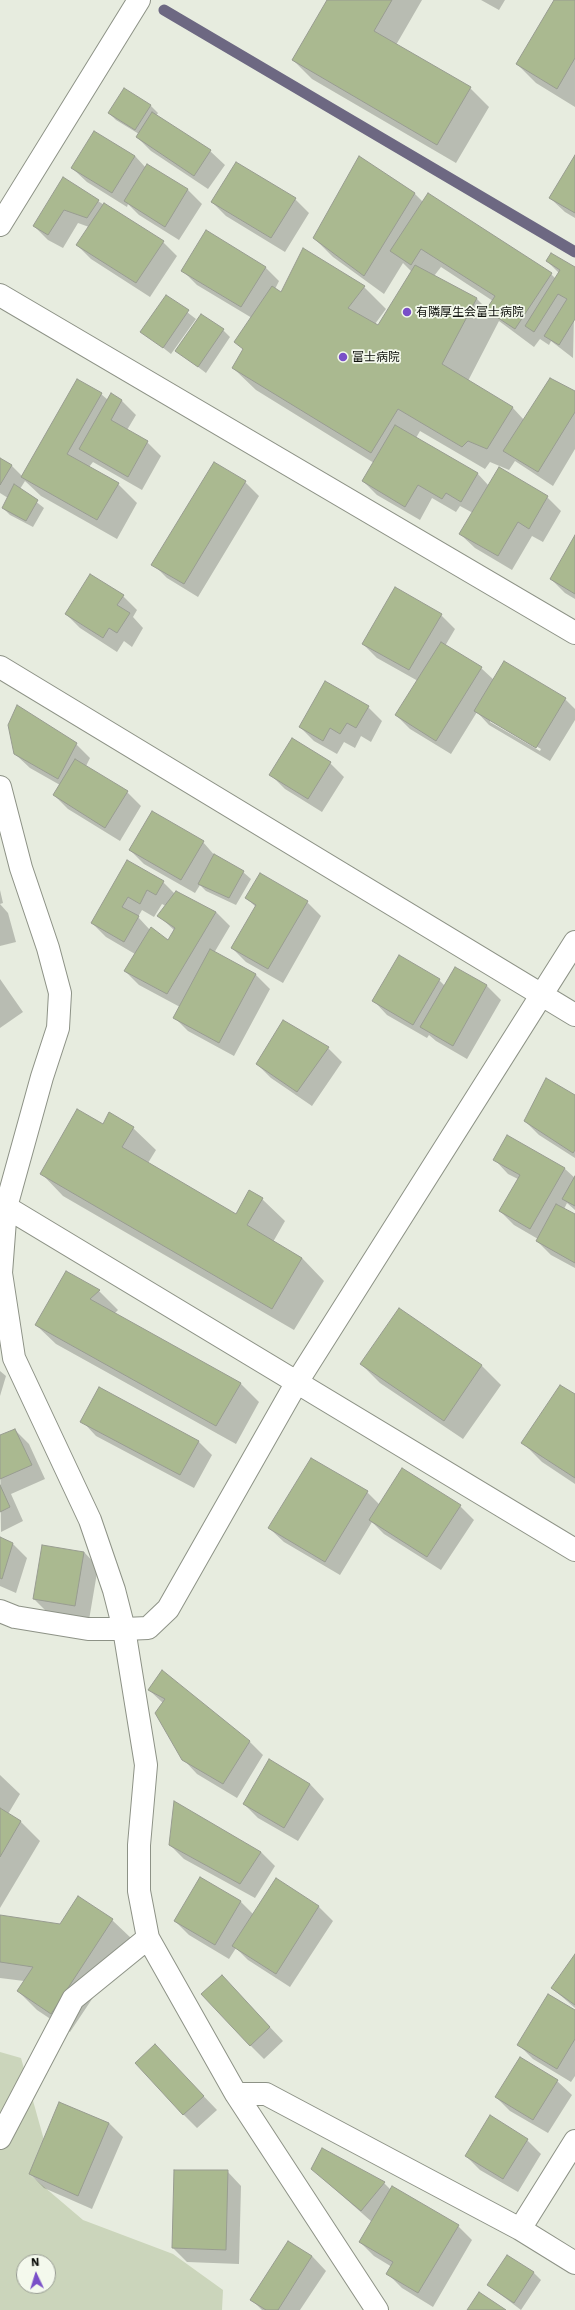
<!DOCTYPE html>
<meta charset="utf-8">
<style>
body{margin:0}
#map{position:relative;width:575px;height:2310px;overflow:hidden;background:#e7ecdf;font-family:"Work Sans",sans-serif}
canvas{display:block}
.north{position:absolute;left:16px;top:2254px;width:40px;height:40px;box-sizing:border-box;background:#f4f9ed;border:1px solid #979b92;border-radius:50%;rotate:356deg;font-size:11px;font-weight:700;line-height:16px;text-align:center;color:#0c0e0a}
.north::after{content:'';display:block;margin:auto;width:14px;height:18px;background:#794fc8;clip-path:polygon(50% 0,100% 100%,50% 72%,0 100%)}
</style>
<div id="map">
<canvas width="575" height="2310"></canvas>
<div class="north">N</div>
</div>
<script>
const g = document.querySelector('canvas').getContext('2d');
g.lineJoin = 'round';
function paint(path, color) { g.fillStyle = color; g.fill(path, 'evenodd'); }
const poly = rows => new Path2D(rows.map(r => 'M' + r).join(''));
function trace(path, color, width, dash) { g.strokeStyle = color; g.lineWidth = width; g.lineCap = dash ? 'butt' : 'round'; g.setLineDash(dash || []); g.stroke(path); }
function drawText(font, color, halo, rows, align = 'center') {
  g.font = font + ' "Work Sans","Noto Sans JP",sans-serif'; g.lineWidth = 3.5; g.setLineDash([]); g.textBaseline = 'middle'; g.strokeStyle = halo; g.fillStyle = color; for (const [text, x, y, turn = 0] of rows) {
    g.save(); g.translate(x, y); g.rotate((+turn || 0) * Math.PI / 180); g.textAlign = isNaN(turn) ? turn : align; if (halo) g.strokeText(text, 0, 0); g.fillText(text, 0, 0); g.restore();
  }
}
const green = poly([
 [0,2052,21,2058,44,2140,29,2174,83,2220,173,2254,223,2290,222,2310,0,2310],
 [24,2262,48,2262,48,2286,24,2286]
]);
const shadow = poly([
 [328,0,422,0,396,45,470,88,489,107,456,163,312,79,293,60],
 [481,0,505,0,499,10],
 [555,0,575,0,575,107,536,83,517,64],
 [151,106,158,113,156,116,210,151,225,165,208,189,151,151,137,137,139,134,116,120,109,113],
 [135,156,146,168,147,166,188,190,202,204,179,240,139,215,128,204,127,207,87,182,72,168],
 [360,157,415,194,423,202,551,274,556,279,559,273,547,261,575,269,573,358,551,341,549,345,540,339,534,347,499,321,468,381,513,408,524,420,575,392,575,449,553,486,515,461,509,470,490,462,485,469,420,431,416,438,477,473,489,486,547,497,561,511,543,542,532,536,512,570,475,548,460,534,473,513,460,506,456,512,432,498,420,520,377,495,363,481,374,463,256,390,233,368,244,350,252,318,197,285,183,271,265,267,279,281,275,289,281,293,364,287,386,309,375,324,378,326,412,272,403,263,384,294,333,257,314,238],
 [441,267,493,301,487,309,477,299,434,276],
 [575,157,575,218,565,212,550,198],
 [63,179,163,242,177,256,150,297,91,259,77,245,89,227,78,223,63,248,48,240,34,226],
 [295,199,309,213,285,252,226,216,212,202],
 [166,296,196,319,171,354,142,331],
 [223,330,230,337,206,373,177,351],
 [101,394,108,400,111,395,122,401,136,415,127,430,147,442,161,456,142,490,93,462,89,467,118,484,137,503,117,539,41,496,25,481,20,489,44,508,33,527,10,515,3,508,8,498,0,493,0,459,12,466,22,476],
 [245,482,259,496,198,597,167,578,153,564],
 [575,537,575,599,565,593,551,579],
 [91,576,123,596,137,610,133,617,143,628,132,647,124,641,117,652,80,628,66,614],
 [441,615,455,629,445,646,481,668,494,680,565,699,575,709,575,720,550,761,489,725,477,712,451,754,410,729,396,715,418,681,377,658,363,644],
 [490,719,541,749,540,751,490,722],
 [368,707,382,721,371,742,361,736,355,748,344,742,337,754,314,741,300,727],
 [76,744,90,758,86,766,127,792,141,806,120,841,68,809,54,795,60,785,30,768,15,754],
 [330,763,344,777,322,812,285,789,271,775],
 [203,842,216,857,243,872,251,879,236,905,206,891,200,885,195,893,144,864,130,850],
 [127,862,163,882,175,894,216,912,230,926,214,953,256,975,270,989,234,1056,188,1031,174,1017,180,1007,139,985,125,971,135,954,106,937,92,923],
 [162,904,166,906,159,916,175,931,169,942,150,930,138,917,142,910,154,917],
 [0,890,3,903,0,904],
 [246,898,307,902,321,916,283,983,246,962,232,948,256,907],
 [0,904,8,913,16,942,0,946],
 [455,968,487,986,501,1000,467,1059,436,1041,429,1035,427,1038,387,1015,373,1000,439,980,445,986],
 [0,979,23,1012,0,1028],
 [328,1048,342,1062,312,1106,271,1078,257,1064],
 [575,1097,575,1158,539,1135,525,1121],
 [103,1125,133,1128,156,1150,148,1163,236,1215,250,1192,262,1199,285,1221,273,1242,302,1258,324,1281,294,1330,63,1196,41,1173],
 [507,1136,565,1169,575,1178,575,1210,567,1203,564,1209,575,1215,575,1268,551,1255,537,1241,538,1239,514,1225,500,1211,518,1179,508,1174,494,1159],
 [66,1272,99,1291,118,1310,114,1314,240,1383,259,1402,236,1444,56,1344,36,1325],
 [399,1310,482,1366,501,1385,463,1439,380,1383,361,1364],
 [0,1371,6,1376,0,1396],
 [575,1395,575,1484,542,1462,523,1443],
 [82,1421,198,1441,212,1455,194,1488,96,1436],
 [15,1430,29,1444,45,1479,11,1494,23,1521,1,1532,0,1437],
 [367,1492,380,1505,460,1506,474,1520,441,1570,384,1534,372,1522,340,1575,284,1542,269,1528],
 [0,1538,13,1544,27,1558,16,1593,0,1586],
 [84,1552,98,1567,89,1620,48,1613,34,1599],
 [149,1690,249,1741,263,1755,237,1798,197,1774,183,1759,163,1703],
 [0,1775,20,1794,8,1814,21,1822,40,1841,0,1908],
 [310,1784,324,1799,298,1841,258,1818,244,1804],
 [170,1845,261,1852,275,1866,255,1898,184,1859],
 [201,1878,241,1902,254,1915,276,1880,319,1907,333,1921,290,1987,248,1960,236,1948,229,1959,189,1935,175,1921],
 [0,1916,60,1925,112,1920,132,1939,70,2032,37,2010,18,1991,24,1981,0,1978],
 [575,1956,575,2008,552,1988],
 [222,1976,283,2041,264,2059,250,2045],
 [575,2011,575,2076,571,2082,533,2059,519,2045],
 [169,2060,217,2110,197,2128,183,2114],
 [557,2081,572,2095,548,2133,510,2111,496,2097],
 [60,2103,109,2123,123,2137,92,2209,44,2188,30,2174],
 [527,2140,541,2154,518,2192,480,2170,466,2156],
 [312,2169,384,2183,391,2190,458,2226,472,2240,433,2307,402,2288,388,2274,392,2267,374,2256,360,2242,372,2222],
 [227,2171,241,2186,239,2264,187,2262,173,2248],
 [312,2256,326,2271,300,2310,262,2310,252,2300],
 [508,2256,534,2273,541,2280,521,2310,488,2285]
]);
const stream = poly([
 [164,10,575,252]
]);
const building = poly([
 [327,0,392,0,374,31,471,87,437,145,292,60,327,0],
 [554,0,575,0,575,58,557,89,516,64,554,0],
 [124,88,151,105,135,130,108,113,124,88],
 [152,112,211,150,194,176,136,137,152,112],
 [94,131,135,156,112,193,71,168,94,131],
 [575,155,575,213,549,198,575,155],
 [359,156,415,193,364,276,313,238,359,156],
 [236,162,296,198,271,238,211,202,236,162],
 [147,164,188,189,165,227,124,201,147,164],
 [63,177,99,200,87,218,64,210,48,235,33,226,63,177],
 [428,193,552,273,515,329,486,310,495,296,421,249,411,265,390,251,428,193],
 [104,203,164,241,136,283,76,245,104,203],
 [206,230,266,267,241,307,181,271,206,230],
 [303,248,365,286,348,308,378,325,415,265,477,298,442,364,513,407,487,449,468,441,462,447,398,409,371,453,232,368,243,349,234,342,272,286,281,292,303,248],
 [551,253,575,267,575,319,559,345,544,336,567,299,558,294,534,332,525,326,560,270,546,261,551,253],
 [166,295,189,310,163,348,140,332,166,295],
 [201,314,224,329,198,367,175,351,201,314],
 [550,378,575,391,575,412,538,472,503,451,550,378],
 [77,379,102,393,67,454,119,483,97,520,21,477,77,379],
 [111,393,122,400,111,420,148,441,128,477,79,449,111,393],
 [395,425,478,473,461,502,446,493,442,499,418,485,405,507,362,481,395,425],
 [0,458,12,465,0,485,0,458],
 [214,462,246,481,184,584,151,565,214,462],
 [499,467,548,496,529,529,518,522,498,556,459,534,499,467],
 [14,484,38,500,26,521,2,508,14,484],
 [575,535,575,594,550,579,575,535],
 [90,574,124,595,117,605,130,613,117,633,109,628,103,638,65,614,90,574],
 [395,587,442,614,409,670,362,644,395,587],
 [441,642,482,667,436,741,395,715,441,642],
 [504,661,566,698,536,748,474,711,504,661],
 [325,681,369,706,356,728,347,723,340,734,330,728,323,741,299,727,325,681],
 [17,705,77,743,58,779,14,754,8,725,17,705],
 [292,738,331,762,308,799,269,775,292,738],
 [75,759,128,791,105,828,53,795,75,759],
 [152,811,204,841,181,880,129,850,152,811],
 [214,854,244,871,229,898,198,884,214,854],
 [127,860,164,881,156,895,147,890,140,904,128,897,122,907,139,916,124,942,91,923,127,860],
 [260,873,308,901,268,969,231,948,256,905,245,898,260,873],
 [176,891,216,912,167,994,124,971,151,927,168,940,175,928,157,916,176,891],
 [210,949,256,974,219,1043,173,1018,210,949],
 [399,955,440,979,413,1025,372,1001,399,955],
 [455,967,487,985,453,1046,420,1027,455,967],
 [283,1020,329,1047,297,1092,256,1064,283,1020],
 [546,1078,575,1095,575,1150,573,1153,524,1121,546,1078],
 [77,1109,103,1124,109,1112,134,1127,122,1147,236,1214,249,1190,263,1198,247,1225,302,1258,272,1309,40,1174,77,1109],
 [507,1135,565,1168,530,1229,499,1211,520,1175,493,1160,507,1135],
 [575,1176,575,1206,562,1199,575,1176],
 [556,1204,575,1214,575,1263,536,1241,556,1204],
 [66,1271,100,1290,90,1299,241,1383,216,1426,35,1325,66,1271],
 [399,1308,482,1365,444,1421,360,1364,399,1308],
 [560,1385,575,1394,575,1478,521,1443,560,1385],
 [99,1387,199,1441,180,1475,80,1422,99,1387],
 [15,1429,32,1465,0,1479,0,1435,15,1429],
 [311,1458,368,1491,325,1562,268,1528,311,1458],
 [402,1468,461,1505,427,1557,369,1520,402,1468],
 [0,1485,10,1507,0,1512,0,1485],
 [0,1537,13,1543,2,1579,0,1578,0,1537],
 [42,1545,84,1552,75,1606,33,1599,42,1545],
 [162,1670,250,1741,223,1784,182,1760,155,1713,165,1699,148,1690,162,1670],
 [269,1759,310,1784,284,1828,243,1804,269,1759],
 [174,1801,261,1852,240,1884,169,1845,174,1801],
 [0,1808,21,1821,0,1857,0,1808],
 [200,1877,241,1901,215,1945,174,1921,200,1877],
 [276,1878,319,1906,276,1974,232,1946,276,1878],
 [78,1896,113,1919,51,2014,17,1991,33,1967,0,1962,0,1915,60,1924,78,1896],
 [575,1954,575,2005,551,1988,575,1954],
 [222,1975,270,2027,250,2046,201,1994,222,1975],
 [548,1994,575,2010,575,2039,557,2069,517,2045,548,1994],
 [155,2044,204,2096,183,2115,135,2063,155,2044],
 [520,2057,558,2080,533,2120,495,2097,520,2057],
 [59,2102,109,2123,78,2196,29,2174,59,2102],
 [490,2115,528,2139,503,2179,465,2156,490,2115],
 [322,2148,385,2182,361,2211,311,2169,322,2148],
 [174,2170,228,2170,226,2250,172,2248,174,2170],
 [392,2186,459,2225,418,2293,386,2274,393,2262,359,2242,392,2186],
 [288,2241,312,2256,278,2310,266,2310,250,2300,288,2241],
 [507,2255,534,2272,514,2303,487,2285,507,2255],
 [479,2292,506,2310,467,2310,479,2292]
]);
const minor = poly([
 [0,225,139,0],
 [0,295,575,633],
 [0,667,575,1015],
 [0,787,21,868,48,948,60,993,58,1028,42,1077,6,1207,1,1273,14,1358,90,1520,114,1590,124,1629,148,1628,168,1609,297,1382,575,942],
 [6,1207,575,1550],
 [0,1611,15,1617,88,1629,124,1629,146,1765,139,1845,139,1891,148,1938,236,2094,377,2310],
 [236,2094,266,2094,520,2229,575,2263],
 [0,2138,73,1999,148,1938],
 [520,2229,575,2141]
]);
const markers = [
 [407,312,5,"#794fc8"],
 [343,357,5,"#794fc8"]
];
const poiNames = [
 ["有隣厚生会富士病院",416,312],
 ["富士病院",352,357]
];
paint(green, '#cbd5bb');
paint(shadow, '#0003');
trace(stream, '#6d6882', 11);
paint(building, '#aab990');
trace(building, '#989c90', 1);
trace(minor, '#8d9286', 24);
trace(minor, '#fff', 22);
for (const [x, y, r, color] of markers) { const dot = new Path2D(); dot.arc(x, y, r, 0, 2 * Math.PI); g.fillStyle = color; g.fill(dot); trace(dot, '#f4f9ed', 1.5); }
drawText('12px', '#0c0e0a', '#f4f9ed', poiNames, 'left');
</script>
